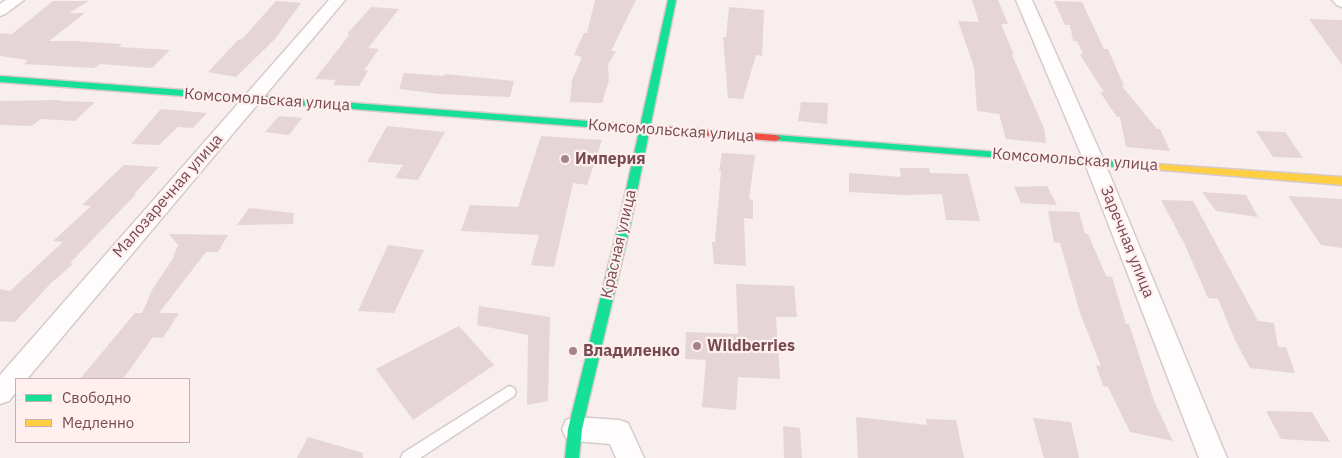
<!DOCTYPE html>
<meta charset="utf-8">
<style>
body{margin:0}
#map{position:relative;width:1342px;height:458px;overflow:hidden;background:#f8eeed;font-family:"IBM Plex Sans",sans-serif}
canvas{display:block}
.legend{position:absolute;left:15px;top:378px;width:175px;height:65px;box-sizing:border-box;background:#fff0ef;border:1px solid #c9aeb1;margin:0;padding:6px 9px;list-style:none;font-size:15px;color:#784b53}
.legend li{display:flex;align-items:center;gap:10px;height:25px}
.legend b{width:25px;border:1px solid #c9aeb1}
</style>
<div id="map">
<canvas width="1342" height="458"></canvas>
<ul class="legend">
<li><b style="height:6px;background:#16e098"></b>Свободно</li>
<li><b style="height:6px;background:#ffcf43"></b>Медленно</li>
</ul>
</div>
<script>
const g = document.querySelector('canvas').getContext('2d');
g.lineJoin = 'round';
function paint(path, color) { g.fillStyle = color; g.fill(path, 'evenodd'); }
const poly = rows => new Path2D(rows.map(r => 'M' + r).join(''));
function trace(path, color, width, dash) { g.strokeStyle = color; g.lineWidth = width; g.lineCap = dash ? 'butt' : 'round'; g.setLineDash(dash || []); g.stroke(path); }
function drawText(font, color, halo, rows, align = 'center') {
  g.font = font + ' "IBM Plex Sans",sans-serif'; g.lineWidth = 4.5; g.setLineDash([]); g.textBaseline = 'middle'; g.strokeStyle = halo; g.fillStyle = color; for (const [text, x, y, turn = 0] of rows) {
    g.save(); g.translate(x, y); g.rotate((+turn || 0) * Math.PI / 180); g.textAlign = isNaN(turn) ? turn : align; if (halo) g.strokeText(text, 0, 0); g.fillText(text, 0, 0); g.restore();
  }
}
const building = poly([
 [595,0,636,0,611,51,616,51,608,65,609,80,602,103,570,102,572,80,582,57,574,55,584,33,587,33],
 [972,0,998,0,1008,24,1001,24,1014,55,1012,55,1044,128,1046,143,1006,139,999,114,977,111,974,67,958,21,979,22],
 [53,1,89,1,69,13,85,13,49,41,73,41,122,44,119,47,170,50,152,68,100,64,94,68,24,64,28,60,0,56,0,33,12,34],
 [276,1,301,3,275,39,236,77,208,72,237,41,243,38],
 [1054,1,1082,2,1104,49,1108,49,1124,86,1121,85,1157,129,1160,129,1170,151,1126,147,1120,117,1117,117,1100,92,1104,92,1080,55,1083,53,1077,41,1073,41,1070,25,1065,25],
 [371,7,399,9,368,48,379,49,364,70,368,71,359,86,333,85,336,80,315,79,350,34,347,34],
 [729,7,764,10,762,56,756,55,743,99,728,98,723,37,726,37],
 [1309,19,1342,20,1342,65],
 [404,73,444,76,445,74,514,81,510,97,439,94,399,89],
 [61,100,60,101,95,102,75,121,40,119,32,126,0,125,0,101],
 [801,102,828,103,827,124,798,121],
 [161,109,207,113,193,128,178,127,159,145,131,144],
 [279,116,302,118,289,135,265,132],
 [387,126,445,132,418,180,395,178,403,165,367,162],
 [1256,131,1285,132,1303,158,1273,157],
 [541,136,602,140,587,185,573,183,554,267,531,265,539,235,461,231,470,205,518,207],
 [722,153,755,155,749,199,753,200,753,219,744,218,746,266,714,264,712,242,715,242,721,171,719,171],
 [124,165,159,167,134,194,136,194,70,263,73,264,51,283,15,322,0,321,0,289,10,291,63,242,53,241,91,206,82,205],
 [900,168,929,168,930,173,968,174,980,221,946,220,942,194,903,195,849,192,849,173,901,177],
 [1047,186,1057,205,1021,203,1014,187],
 [1202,192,1246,195,1258,217,1216,211],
 [1288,196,1342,199,1342,248,1321,245],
 [1161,200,1193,201,1258,321,1274,323,1278,347,1286,347,1295,373,1250,368,1235,340,1218,299,1208,298,1184,243],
 [249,208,294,213,293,224,237,225],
 [1048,211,1079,212,1085,234,1088,234,1106,276,1112,277,1126,324,1129,324,1154,401,1173,441,1130,432,1108,387,1103,386,1096,365,1101,366,1080,313,1060,243,1054,242],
 [169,234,228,235,218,252,206,252,159,313,179,313,163,338,153,337,123,379,80,379,135,313,142,313,152,290,172,260,178,245],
 [388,245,424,250,394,313,358,311],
 [736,284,794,286,797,317,776,317,780,379,738,377,736,410,702,407,706,360,685,359,686,332,738,334],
 [479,306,550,317,548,401,527,405,528,335,477,325],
 [459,326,494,365,413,420,376,369],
 [1266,411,1312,412,1330,442,1281,439],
 [856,417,927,425,926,419,956,420,964,458,858,458],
 [1033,418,1071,422,1079,458,1044,458],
 [783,426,800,428,802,458,784,458],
 [308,437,363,453,363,458,297,458]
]);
const lane = poly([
 [509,386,514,388,516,392,514,396,420,458,401,458,403,453,509,386]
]);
const street = poly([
 [6,0,24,0,5,14,0,16,0,4,6,0],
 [329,0,345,0,27,379,16,379,16,392,9,401,0,404,0,375,329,0],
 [1016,0,1032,0,1104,161,1227,458,1199,458,1084,161,1016,0],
 [1332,0,1342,0,1342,7,1337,5,1332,0],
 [575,417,619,420,628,423,644,458,616,458,610,444,575,441,566,438,562,429,566,420,575,417]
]);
const fast = poly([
 [668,0,676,0,629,231,582,429,579,458,565,458,568,429,617,231,668,0],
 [0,76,601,122,606,125,601,128,0,82,0,76],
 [776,135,1155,164,1160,167,1155,170,772,140,771,138,772,136,776,135]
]);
const slow = poly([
 [1155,164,1342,177,1342,185,1151,169,1150,167,1155,164]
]);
const jam = poly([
 [601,122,776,135,781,138,776,141,598,127,596,125,598,123,601,122]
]);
const markers = [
 [565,159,5,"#a58489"],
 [697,346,5,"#a58489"],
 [573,351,5,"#a58489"]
];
const streetNames = [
 ["Комсомольская улица",267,100,4],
 ["Комсомольская улица",671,131,4],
 ["Комсомольская улица",1075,160,4],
 ["Малозаречная улица",168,196,-49],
 ["Заречная улица",1127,242,68],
 ["Красная улица",619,244,-77]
];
const poiNames = [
 ["Империя",575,159],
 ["Wildberries",707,346],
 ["Владиленко",583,351]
];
paint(building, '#e5d5d6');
trace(lane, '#d7cacb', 3);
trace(street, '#d7cacb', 3);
trace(fast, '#d8c9ca', 3);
trace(slow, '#d8c9ca', 3);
trace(jam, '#d8c9ca', 3);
paint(lane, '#fefcfc');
paint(street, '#fefcfc');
paint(fast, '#16e098');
paint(slow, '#ffcf43');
paint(jam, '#f24e42');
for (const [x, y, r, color] of markers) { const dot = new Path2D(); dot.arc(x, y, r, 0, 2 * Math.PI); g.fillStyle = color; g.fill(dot); trace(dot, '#fff0ef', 2); }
drawText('16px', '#784b53', '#fff0ef', streetNames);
drawText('bold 16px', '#784b53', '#fff0ef', poiNames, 'left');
</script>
